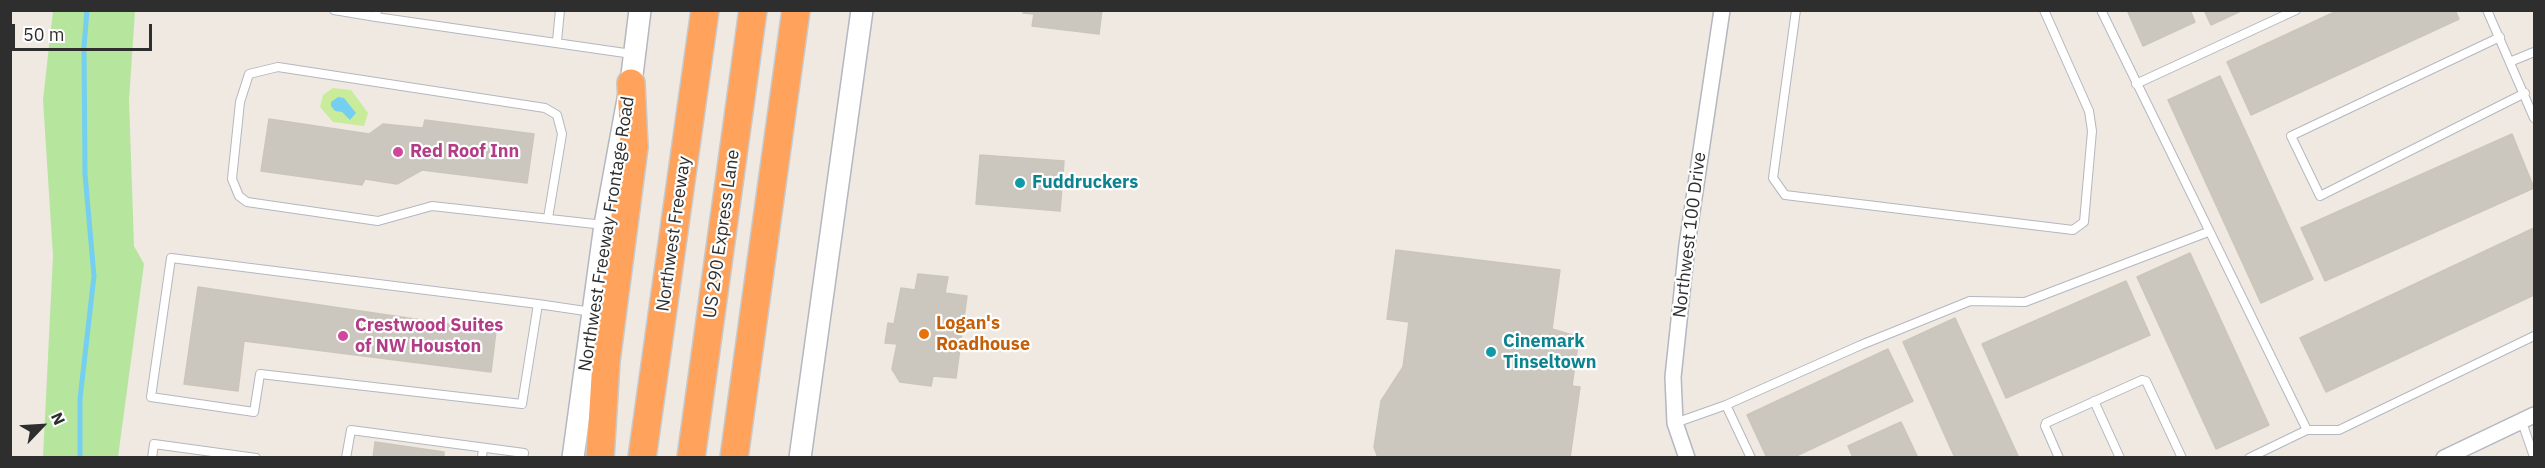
<!DOCTYPE html>
<style>
body{margin:0}
#map{position:relative;width:2545px;height:468px;overflow:hidden;background:#efe9e1;font-family:"IBM Plex Sans",sans-serif}
canvas{display:block}
.frame{position:absolute;inset:0;border:12px solid #2e2e2e;pointer-events:none}
.north{position:absolute;left:12px;top:396px;width:60px;height:60px;-webkit-text-stroke:4px #fff;paint-order:stroke;rotate:65deg;font-size:16px;font-weight:700;line-height:24px;text-align:center;color:#2e2e2e}
.north::after{content:'';display:block;margin:auto;width:21px;height:27px;background:#2e2e2e;clip-path:polygon(50% 0,100% 100%,50% 72%,0 100%)}
.scale{position:absolute;left:12px;top:24px;width:140px;height:27px;box-sizing:border-box;border:3px solid #2e2e2e;border-top:0;padding-left:8px;font-size:18px;line-height:21px;white-space:nowrap;color:#2e2e2e;-webkit-text-stroke:4px #fff;paint-order:stroke}
</style>
<div id="map">
<canvas width="2545" height="468"></canvas>
<div class="frame"></div>
<div class="north">N</div>
<div class="scale">50 m</div>
</div>
<script>
const g = document.querySelector('canvas').getContext('2d');
g.lineJoin = 'round';
function paint(path, color) { g.fillStyle = color; g.fill(path, 'evenodd'); }
const poly = rows => new Path2D(rows.map(r => 'M' + r).join(''));
function trace(path, color, width, dash) { g.strokeStyle = color; g.lineWidth = width; g.lineCap = dash ? 'butt' : 'round'; g.setLineDash(dash || []); g.stroke(path); }
function drawText(font, color, halo, rows, align = 'center') {
  g.font = font + ' "IBM Plex Sans",sans-serif'; g.lineWidth = 4.5; g.setLineDash([]); g.textBaseline = 'middle'; g.strokeStyle = halo; g.fillStyle = color; for (const [text, x, y, turn = 0] of rows) {
    g.save(); g.translate(x, y); g.rotate((+turn || 0) * Math.PI / 180); g.textAlign = isNaN(turn) ? turn : align; if (halo) g.strokeText(text, 0, 0); g.fillText(text, 0, 0); g.restore();
  }
}
const green = poly([
 [53,11,135,11,129,100,134,246,144,264,118,457,43,457,53,256,43,100]
]);
const pitch = poly([
 [333,88,351,90,368,113,364,126,333,122,320,107,323,95]
]);
const water = poly([
 [338,97,344,98,356,113,350,120,342,112,335,111,331,106,331,102]
]);
const stream = poly([
 [80,458,80,399,94,276,85,174,84,47,87,10]
]);
const building = poly([
 [1024,10,1102,10,1099,34,1032,26,1034,14,1023,13,1024,10],
 [2127,10,2190,10,2195,22,2143,46,2127,10],
 [2204,10,2243,10,2211,25,2204,10],
 [2339,10,2455,10,2459,19,2251,115,2227,62,2339,10],
 [2220,76,2313,279,2261,303,2168,100,2220,76],
 [269,119,369,134,383,124,423,128,425,120,534,134,527,183,422,170,397,184,365,179,362,185,261,171,269,119],
 [2512,134,2534,188,2325,281,2301,228,2512,134],
 [980,155,1064,161,1060,211,976,204,980,155],
 [2534,228,2534,295,2326,392,2300,338,2534,228],
 [1396,250,1560,270,1552,329,1579,337,1572,386,1580,387,1570,458,1378,458,1374,447,1381,401,1403,367,1409,322,1387,319,1396,250],
 [2190,253,2269,425,2216,449,2137,277,2190,253],
 [918,274,948,277,945,293,967,296,956,378,933,376,931,386,900,382,892,369,897,344,885,343,888,323,894,324,901,288,915,290,918,274],
 [2126,281,2150,335,2006,398,1982,344,2126,281],
 [198,287,496,331,491,372,244,341,238,391,184,384,198,287],
 [1955,318,2019,458,1955,458,1903,342,1955,318],
 [1888,349,1913,401,1792,458,1767,458,1747,415,1888,349],
 [1901,422,1918,458,1853,458,1848,446,1901,422],
 [375,442,444,452,444,458,373,458,375,442]
]);
const service = poly([
 [334,10,376,17],
 [377,10,376,17,632,54],
 [1796,10,1773,178,1785,195,2073,230,2084,222,2092,131,2089,111,2044,10],
 [2101,10,2307,430,2249,458],
 [2487,10,2534,118],
 [2500,37,2291,136,2320,196,2525,93],
 [557,41,560,10],
 [2512,61,2534,52],
 [2136,84,2296,10],
 [548,218,562,134,557,115,545,108,278,67,249,74,240,102,232,179,239,196,247,202,378,221,432,206,604,225],
 [538,304,522,404,260,374,254,412,151,397,171,258,538,304,592,312],
 [2094,401,2120,458],
 [1726,405,1861,345,1970,301,2025,302,2208,232],
 [2522,422,2534,457],
 [1675,423,1726,405,1751,458],
 [2307,430,2339,430,2534,336],
 [152,458,154,444,256,458],
 [346,458,351,430,524,453,523,458],
 [482,458,483,448],
 [2059,458,2045,426,2046,423,2142,380,2146,381,2182,458]
]);
const minor = poly([
 [1687,458,1675,423,1673,377,1687,245,1722,10],
 [2444,458,2534,415]
]);
const secondary = poly([
 [573,458,605,225,631,83,640,10],
 [800,458,862,10]
]);
const motorway = poly([
 [600,458,606,361,634,147,631,83],
 [642,458,705,10],
 [691,458,753,10],
 [734,458,796,10]
]);
const markers = [
 [398,152,6,"#d1479c"],
 [1020,183,6,"#0f9aa8"],
 [924,334,6,"#e8710a"],
 [343,336,6,"#d1479c"],
 [1491,352,6,"#0f9aa8"]
];
const hotelNames = [
 ["Red Roof Inn",410,152],
 ["Crestwood Suites",355,326],
 ["of NW Houston",355,347]
];
const cultureNames = [
 ["Fuddruckers",1032,183],
 ["Cinemark",1503,342],
 ["Tinseltown",1503,363]
];
const streetNames = [
 ["Northwest Freeway Frontage Road",607,234,-81],
 ["Northwest Freeway",674,234,-82],
 ["US 290 Express Lane",722,234,-82],
 ["Northwest 100 Drive",1690,235,-83]
];
const foodNames = [
 ["Logan's",936,324],
 ["Roadhouse",936,345]
];
paint(green, '#b6e59e');
paint(pitch, '#c9ec9a');
paint(water, '#75cff0');
trace(stream, '#75cff0', 5);
paint(building, '#cbc7bf');
trace(building, '#cbc5ba', 1.5);
trace(service, '#b4b7c1', 10);
trace(minor, '#b4b7c1', 18);
trace(secondary, '#b4b7c1', 24);
trace(motorway, '#c9c9c9', 30);
trace(service, '#fff', 8);
trace(minor, '#fff', 15);
trace(secondary, '#fff', 21);
trace(motorway, '#ffa35c', 27);
for (const [x, y, r, color] of markers) { const dot = new Path2D(); dot.arc(x, y, r, 0, 2 * Math.PI); g.fillStyle = color; g.fill(dot); trace(dot, '#fff', 2); }
drawText('bold 18px', '#b23c85', '#fff', hotelNames, 'left');
drawText('bold 18px', '#0d838f', '#fff', cultureNames, 'left');
drawText('18px', '#2e2e2e', '#fff', streetNames);
drawText('bold 18px', '#c56008', '#fff', foodNames, 'left');
</script>
